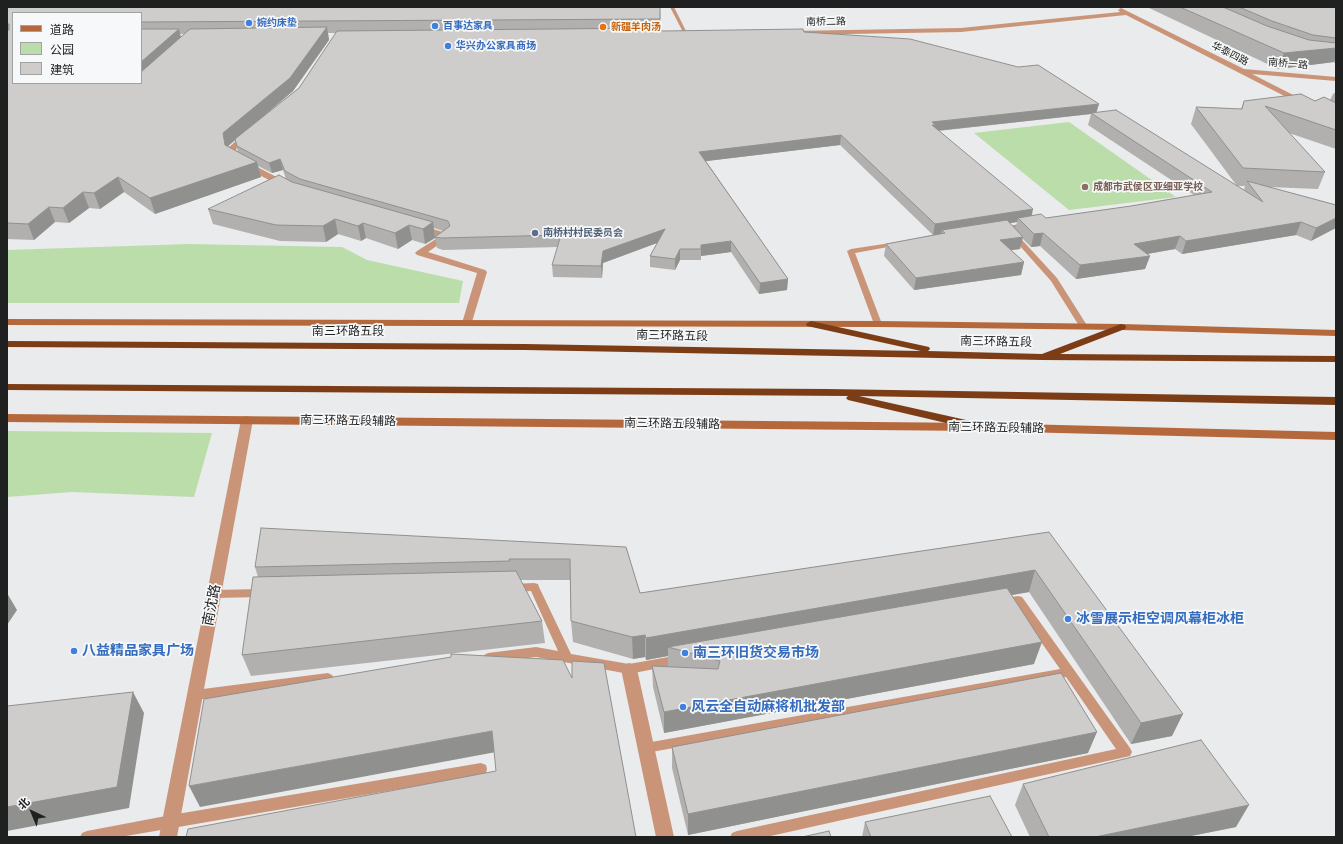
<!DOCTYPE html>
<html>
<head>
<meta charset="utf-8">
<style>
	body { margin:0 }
	#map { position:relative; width:1343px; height:844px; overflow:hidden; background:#e9ebec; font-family:"IBM Plex Sans","Noto Sans SC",sans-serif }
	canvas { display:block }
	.frame { position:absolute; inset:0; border:8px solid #1f2020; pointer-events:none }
	.legend { position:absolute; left:12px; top:12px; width:130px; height:72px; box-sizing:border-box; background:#f7f8f9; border:1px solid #a1a2a2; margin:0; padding:5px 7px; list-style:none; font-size:12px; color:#1f2020 }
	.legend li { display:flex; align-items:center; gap:8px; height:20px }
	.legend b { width:20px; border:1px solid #a1a2a2 }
	.north { position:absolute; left:12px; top:792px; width:40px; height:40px; -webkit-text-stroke:3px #f7f8f9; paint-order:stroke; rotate:316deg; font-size:11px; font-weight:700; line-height:16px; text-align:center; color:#1f2020 }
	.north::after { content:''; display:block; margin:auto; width:14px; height:18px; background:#1f2020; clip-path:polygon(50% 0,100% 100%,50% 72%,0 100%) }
</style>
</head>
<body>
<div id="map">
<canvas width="1343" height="844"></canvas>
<div class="frame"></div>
<ul class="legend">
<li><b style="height:5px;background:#b5683c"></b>道路</li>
<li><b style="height:11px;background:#baddaa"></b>公园</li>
<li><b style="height:11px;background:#cecdcb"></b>建筑</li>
</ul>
<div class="north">北</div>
</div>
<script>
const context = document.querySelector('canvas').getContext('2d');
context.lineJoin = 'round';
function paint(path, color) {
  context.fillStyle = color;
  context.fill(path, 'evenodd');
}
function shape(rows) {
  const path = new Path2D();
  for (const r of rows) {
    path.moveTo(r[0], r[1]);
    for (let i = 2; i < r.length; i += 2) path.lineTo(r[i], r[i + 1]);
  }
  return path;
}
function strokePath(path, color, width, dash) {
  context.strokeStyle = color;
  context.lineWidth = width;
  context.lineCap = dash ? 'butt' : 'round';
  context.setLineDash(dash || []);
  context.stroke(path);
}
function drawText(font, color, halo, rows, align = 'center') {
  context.font = font + ' "IBM Plex Sans","Noto Sans SC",sans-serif';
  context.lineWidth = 3.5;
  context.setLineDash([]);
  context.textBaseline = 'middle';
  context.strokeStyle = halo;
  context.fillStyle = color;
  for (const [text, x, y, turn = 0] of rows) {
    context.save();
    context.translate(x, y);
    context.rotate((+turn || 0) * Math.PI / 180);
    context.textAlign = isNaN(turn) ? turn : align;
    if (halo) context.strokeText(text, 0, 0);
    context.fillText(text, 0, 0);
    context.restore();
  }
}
paint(shape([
	[1069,122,1176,197,1069,210,974,133],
	[189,244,342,247,367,260,463,281,459,303,7,303,7,250],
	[7,431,212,433,194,497,72,492,7,497]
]), '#baddaa');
paint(shape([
	[670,7,674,7,688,35,684,34,670,7],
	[1028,223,1030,224,1030,226,1012,229,1057,278,1088,327,1087,329,1081,329,1051,281,1004,228,1007,226,1028,223],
	[897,242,899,243,899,245,855,253,882,324,878,326,874,324,847,251,851,249,897,242],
	[534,583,538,584,539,587,571,654,629,664,680,655,684,657,686,660,684,663,629,674,536,657,488,663,484,661,482,658,484,655,488,653,536,647,558,651,531,591,513,592,509,591,508,588,509,585,513,584,534,583],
	[262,589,266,590,267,593,266,596,262,597,214,598,210,597,209,594,210,591,214,590,262,589],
	[1018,596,1022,597,1130,748,1132,752,1130,756,766,837,730,837,732,833,737,831,1116,749,1066,677,646,753,642,752,640,748,642,744,646,743,1060,669,1015,605,1004,606,1000,605,999,602,1000,599,1018,596],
	[328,673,332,675,334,678,332,681,328,683,195,700,191,698,189,695,191,692,195,690,328,673],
	[481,763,486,765,487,769,486,773,481,775,120,837,80,837,82,833,87,831,171,815,481,763]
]), '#ca9478');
paint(shape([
	[1121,8,1244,69,1336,77,1336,81,1252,74,1309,103,1308,105,1302,105,1126,15,961,32,791,35,788,33,791,31,961,28,1120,12,1118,10,1121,8],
	[246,132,252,132,253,134,236,149,238,157,290,184,291,186,290,188,284,188,231,160,228,148,246,132],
	[420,225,449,234,451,236,428,252,485,270,487,272,471,325,467,326,462,323,477,273,417,255,415,253,417,251,439,237,417,230,415,228,420,225],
	[247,416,251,417,253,420,177,837,159,837,241,420,243,417,247,416],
	[629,663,635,665,637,669,674,837,656,837,621,669,623,665,629,663]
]), '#ca9478');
paint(shape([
	[7,319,878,321,1121,324,1336,330,1336,336,1121,330,878,327,7,325,7,319],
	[7,414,980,423,1336,432,1336,440,980,431,7,422,7,414]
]), '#b5683c');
paint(shape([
	[811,321,929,347,930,349,928,351,1042,354,1121,324,1125,325,1126,327,1125,329,1060,354,1336,356,1336,362,1042,360,525,350,7,347,7,341,525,344,921,351,807,326,806,324,811,321],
	[7,384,827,389,1336,397,1336,405,859,396,984,424,986,427,984,430,980,431,848,400,846,398,848,396,7,390,7,384]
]), '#7c3c16');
paint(shape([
	[7,7,660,7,661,30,663,31,804,32,1097,113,1237,186,1191,124,1196,107,1241,109,1244,101,1330,100,1333,94,1336,92,1336,149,1289,133,1325,172,1318,189,1269,187,1336,205,1311,241,1296,235,1182,254,1175,249,1147,254,1150,256,1145,269,1076,279,1040,246,1031,247,1022,238,1020,249,1011,250,1024,262,1021,275,914,290,884,256,886,244,933,235,840,145,706,161,788,279,787,290,759,294,731,252,701,256,701,260,680,260,675,270,650,267,650,256,657,243,603,263,602,278,553,277,552,265,558,247,443,250,437,248,435,238,425,244,412,240,398,249,366,238,361,241,338,234,326,242,280,241,213,224,208,209,286,179,283,170,272,173,258,166,261,177,155,214,124,192,100,209,89,208,69,223,55,222,34,240,7,239],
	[141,13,141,83,13,83],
	[328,33,336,33,299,88,255,123,293,91,329,40],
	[180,34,185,34,181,37],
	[1091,114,1088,125,1194,195,1131,206,1046,218,1032,215,938,131],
	[235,140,238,152,228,146],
	[1237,186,1245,186,1244,190],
	[1017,222,1015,229,1010,223],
	[434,228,443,231,435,236],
	[1147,7,1336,7,1336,65,1334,62,1278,69],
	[1049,532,1172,736,1131,744,1029,592,1012,595,1034,664,664,733,653,687,652,666,668,666,668,656,646,660,645,657,633,659,573,642,571,621,570,580,520,580,542,621,545,643,251,676,242,655,258,577,255,567,626,547,640,593],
	[672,747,1088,753,688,835,672,768],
	[1023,784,1236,827,1186,837,1030,837,1015,805],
	[865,822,871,837,862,837]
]), '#b1b0af');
paint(shape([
	[327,27,329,40,293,91,227,147,225,145,223,133],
	[179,29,182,42,141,79,141,62],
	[1336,48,1336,58,1334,62,1278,69,1284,53],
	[1099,104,1096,114,1091,113,1091,114,935,131,934,135,932,122],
	[841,135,840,145,699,162,699,152],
	[280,159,283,170,272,173,269,163],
	[257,162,261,177,155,214,150,198],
	[118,177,124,192,100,209,94,193],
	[83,192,89,208,69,223,63,208],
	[49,207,55,222,34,240,28,224],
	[1033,209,1031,220,1018,218,1017,222,945,233,942,230,941,234,933,235,935,224],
	[1336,218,1336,228,1311,241,1316,228],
	[335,219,338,234,326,242,323,226],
	[433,222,435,238,425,244,423,229],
	[1301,222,1296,235,1182,254,1186,241],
	[363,223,366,238,361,241,358,226],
	[409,225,412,240,398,249,395,233],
	[665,229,665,240,603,263,602,278,601,266,603,251],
	[1043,233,1040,246,1031,247,1034,234],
	[1180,236,1175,249,1130,257,1134,244],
	[1023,237,1020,249,997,252,1000,240],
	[731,241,731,252,701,256,701,245],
	[680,249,680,260,675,270,675,259],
	[1150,256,1145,269,1076,279,1080,265],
	[1024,262,1021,275,914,290,916,278],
	[788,279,787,290,759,294,760,283],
	[1035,570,1029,592,687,652,668,647,668,656,646,660,646,638],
	[7,593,17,610,7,625],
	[645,635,645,657,633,659,632,637],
	[1042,642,1034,664,664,733,664,712],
	[133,692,144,713,129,808,7,831,7,807],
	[1183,714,1172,736,1131,744,1141,723],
	[492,731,496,752,200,807,189,786],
	[1097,732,1088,753,688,835,688,814],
	[1249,805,1236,827,1186,837,1095,837]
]), '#90908e');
const building = shape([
	[7,7,660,7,660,19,141,22,141,13,13,13,13,83,141,83,141,72,190,29,327,27,290,78,223,133,225,145,257,162,150,198,118,177,94,193,83,192,63,208,49,207,28,224,7,223,7,30,9,30,9,24,7,24,7,7],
	[1180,7,1223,7,1267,26,1309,40,1336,43,1336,48,1284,53,1180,7],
	[1239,7,1336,7,1336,38,1313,35,1272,21,1239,7],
	[661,28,661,30,663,31,803,29,804,32,910,39,1018,67,1038,65,1099,104,932,122,936,125,932,125,1033,209,935,224,841,135,699,152,788,279,760,283,731,241,701,245,701,249,680,249,675,259,650,256,665,229,603,251,601,266,552,265,561,235,441,238,435,237,450,226,448,221,300,179,285,171,280,159,269,163,237,146,235,139,299,88,337,31,661,28],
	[141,29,179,29,141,62,141,29],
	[1301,94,1315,101,1324,97,1336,103,1336,130,1265,106,1325,172,1243,168,1196,107,1242,109,1244,101,1301,94],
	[1116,110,1263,202,1247,181,1336,205,1336,218,1316,228,1301,222,1186,241,1180,236,1134,244,1150,256,1080,265,1043,233,1034,234,1018,218,1041,214,1046,218,1131,206,1212,192,1091,113,1116,110],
	[279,175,292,182,433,222,423,229,409,225,395,233,363,223,358,226,335,219,323,226,276,225,208,209,279,175],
	[1007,220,1023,237,1000,240,1024,262,916,278,886,244,945,233,942,230,1007,220],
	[261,528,626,547,640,593,1049,532,1183,714,1141,723,1035,570,646,638,645,635,632,637,571,621,570,559,509,559,510,561,255,567,261,528],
	[516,571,542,621,242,655,253,577,516,571],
	[1007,588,1042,642,664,712,652,666,718,669,720,661,668,647,1007,588],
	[451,654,563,660,572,678,572,661,604,663,636,837,186,837,188,829,496,771,492,731,189,786,204,699,451,657,451,654],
	[1061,673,1097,732,688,814,672,747,1061,673],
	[133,692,117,787,7,807,7,706,133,692],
	[1201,740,1249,805,1095,837,1049,837,1023,784,1201,740],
	[990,796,1012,837,871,837,865,822,990,796],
	[829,831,831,837,802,837,829,831]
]);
paint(building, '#cecdcb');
strokePath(building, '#90908e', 1);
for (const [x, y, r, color] of [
	[249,23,4,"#3f7fe0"],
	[435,26,4,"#3f7fe0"],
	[603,27,4,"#e8710a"],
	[448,46,4,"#3f7fe0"],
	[1085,187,4,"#8d6e63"],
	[535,233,4,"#5c6f8a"],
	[1068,619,4,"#3f7fe0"],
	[74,651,4,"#3f7fe0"],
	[685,653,4,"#3f7fe0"],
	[683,707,4,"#3f7fe0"]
]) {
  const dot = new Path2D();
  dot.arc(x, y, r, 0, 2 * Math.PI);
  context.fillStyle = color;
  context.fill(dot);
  strokePath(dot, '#f7f8f9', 1.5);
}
drawText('10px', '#1f2020', '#f7f8f9', [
	["南桥二路",826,22,-1],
	["华泰四路",1230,54,27],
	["南桥一路",1288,64,5]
]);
drawText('bold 10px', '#366cbe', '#f7f8f9', [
	["婉约床垫",257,23],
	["百事达家具",443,26],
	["华兴办公家具商场",456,46]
], 'left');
drawText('bold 10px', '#c56008', '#f7f8f9', [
	["新疆羊肉汤",611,27]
], 'left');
drawText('bold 10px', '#785e54', '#f7f8f9', [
	["成都市武侯区亚细亚学校",1093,187]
], 'left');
drawText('bold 10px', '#4e5e75', '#f7f8f9', [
	["南桥村村民委员会",543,233]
], 'left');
drawText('12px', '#1f2020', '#f7f8f9', [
	["南三环路五段",348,332],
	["南三环路五段",672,336,1],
	["南三环路五段",996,342,1],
	["南三环路五段辅路",348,421,1],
	["南三环路五段辅路",672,424,1],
	["南三环路五段辅路",996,428,1]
]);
drawText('14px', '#1f2020', '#f7f8f9', [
	["南沈路",212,605,-79]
]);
drawText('bold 14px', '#366cbe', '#f7f8f9', [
	["冰雪展示柜空调风幕柜冰柜",1076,619],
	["八益精品家具广场",82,651],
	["南三环旧货交易市场",693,653],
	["风云全自动麻将机批发部",691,707]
], 'left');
</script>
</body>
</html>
